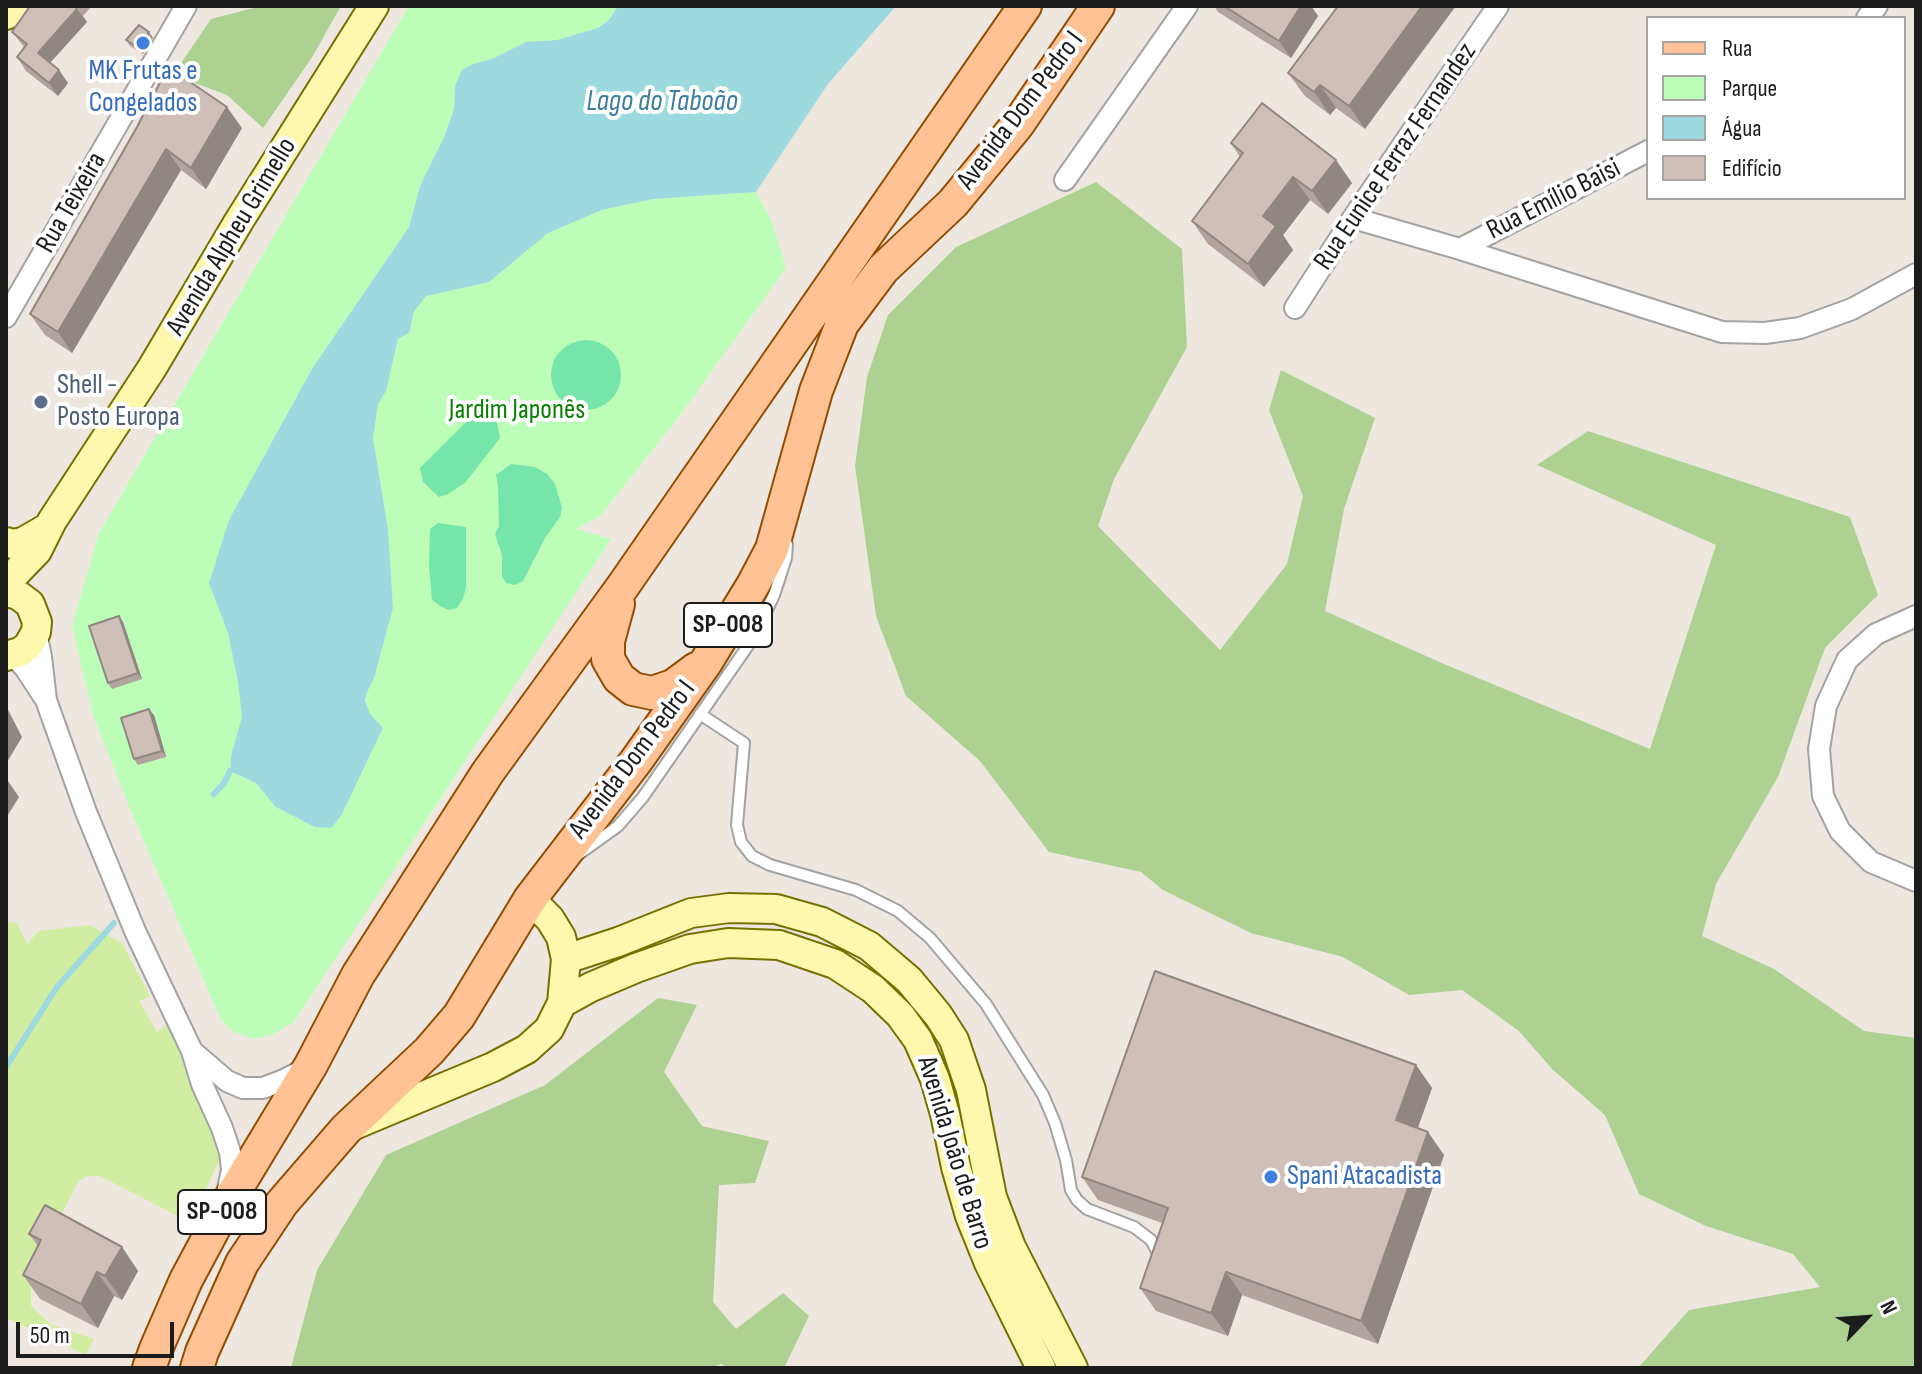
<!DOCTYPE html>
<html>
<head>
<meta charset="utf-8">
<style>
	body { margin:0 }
	#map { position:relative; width:1922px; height:1374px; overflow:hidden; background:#eee7e0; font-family:"Sofia Sans Condensed",sans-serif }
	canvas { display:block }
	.frame { position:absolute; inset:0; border:8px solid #1c1c1c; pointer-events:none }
	.legend { position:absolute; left:1646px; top:16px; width:260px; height:184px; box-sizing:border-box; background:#fff; border:2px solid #a4a4a4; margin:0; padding:10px 14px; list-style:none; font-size:24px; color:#1c1c1c }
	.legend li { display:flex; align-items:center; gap:16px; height:40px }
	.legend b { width:40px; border:2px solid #a4a4a4 }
	.north { position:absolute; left:1826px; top:1278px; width:80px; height:80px; -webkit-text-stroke:6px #fff; paint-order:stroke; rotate:65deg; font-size:22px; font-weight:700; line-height:32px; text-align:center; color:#1c1c1c }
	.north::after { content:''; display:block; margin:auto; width:28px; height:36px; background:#1c1c1c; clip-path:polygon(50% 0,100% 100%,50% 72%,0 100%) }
	.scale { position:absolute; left:16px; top:1322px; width:158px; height:36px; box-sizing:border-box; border:4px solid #1c1c1c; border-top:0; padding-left:10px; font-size:24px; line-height:28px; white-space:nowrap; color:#1c1c1c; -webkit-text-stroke:6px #fff; paint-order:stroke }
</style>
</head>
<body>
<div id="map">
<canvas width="1922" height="1374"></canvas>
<div class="frame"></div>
<ul class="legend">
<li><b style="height:10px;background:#ffc294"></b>Rua</li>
<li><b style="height:22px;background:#bcfeb8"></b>Parque</li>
<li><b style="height:22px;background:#9cdae0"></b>Água</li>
<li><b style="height:22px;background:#cebfb9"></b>Edifício</li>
</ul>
<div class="north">N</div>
<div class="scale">50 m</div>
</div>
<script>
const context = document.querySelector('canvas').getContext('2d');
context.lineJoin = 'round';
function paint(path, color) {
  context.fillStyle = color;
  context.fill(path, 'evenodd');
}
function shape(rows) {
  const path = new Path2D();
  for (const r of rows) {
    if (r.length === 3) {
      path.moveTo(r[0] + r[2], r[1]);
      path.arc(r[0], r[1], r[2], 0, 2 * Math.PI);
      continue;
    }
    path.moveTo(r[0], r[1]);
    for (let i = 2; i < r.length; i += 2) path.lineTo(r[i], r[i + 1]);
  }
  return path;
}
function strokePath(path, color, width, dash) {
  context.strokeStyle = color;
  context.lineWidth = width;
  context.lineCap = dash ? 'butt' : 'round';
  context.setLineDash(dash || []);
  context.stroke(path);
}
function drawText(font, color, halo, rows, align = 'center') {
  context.font = font + ' "Sofia Sans Condensed",sans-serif';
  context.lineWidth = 8;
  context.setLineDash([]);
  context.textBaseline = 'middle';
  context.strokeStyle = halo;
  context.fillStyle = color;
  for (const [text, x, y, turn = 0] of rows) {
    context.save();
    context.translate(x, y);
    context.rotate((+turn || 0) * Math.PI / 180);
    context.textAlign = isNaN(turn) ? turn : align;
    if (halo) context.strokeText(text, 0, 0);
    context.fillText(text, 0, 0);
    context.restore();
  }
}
paint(shape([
	[6,922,17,923,27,944,39,931,89,925,122,943,150,996,139,1001,157,1032,167,1025,212,1112,225,1149,193,1215,180,1217,100,1176,88,1176,79,1181,47,1241,31,1282,31,1306,50,1324,94,1339,86,1355,6,1318]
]), '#d1eda1');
paint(shape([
	[261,6,341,6,311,59,263,128,227,95,173,75,211,19],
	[1096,182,1182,249,1187,347,1114,479,1098,526,1220,650,1287,564,1303,496,1269,410,1281,370,1375,418,1344,509,1325,611,1444,664,1650,749,1716,545,1537,465,1588,431,1850,517,1878,595,1825,648,1778,777,1716,884,1702,936,1774,969,1864,1031,1916,1038,1916,1368,1638,1368,1689,1310,1820,1287,1793,1254,1706,1226,1639,1194,1605,1115,1552,1069,1519,1031,1462,990,1409,995,1343,957,1251,933,1163,890,1141,872,1049,852,980,761,906,696,876,616,855,466,867,377,888,315,956,247],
	[658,998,697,1005,664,1072,702,1126,769,1141,755,1183,719,1185,713,1302,736,1329,783,1293,809,1316,785,1366,782,1368,730,1368,721,1364,710,1368,291,1368,317,1270,386,1155,545,1085]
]), '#add191');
paint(shape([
	[409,6,618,6,610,19,598,28,557,40,526,42,492,59,473,64,455,86,454,109,444,137,420,186,409,227,312,369,229,520,228,633,238,682,242,717,231,756,230,771,256,783,276,807,291,815,331,828,341,816,383,728,370,715,365,700,367,692,374,678,393,608,388,530,373,438,378,404,386,391,398,339,410,332,413,313,426,296,489,282,548,233,602,210,653,199,756,192,772,222,786,268,678,418,600,516,576,529,611,539,293,1023,271,1035,253,1039,234,1032,221,1020,131,811,93,715,72,626,99,533]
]), '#bcfeb8');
paint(shape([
	[586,375,35],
	[477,411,487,411,497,423,500,438,465,483,448,494,439,497,423,482,420,468],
	[511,464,535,467,547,474,555,484,562,508,560,517,545,538,523,581,515,585,506,583,502,576,502,555,495,534,499,526,498,486,496,475],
	[438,523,466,527,466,587,463,599,457,608,449,610,440,606,432,600,429,564,430,529]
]), '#76e5aa');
paint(shape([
	[618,6,896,6,828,84,756,192,653,199,602,210,548,233,489,282,426,296,413,313,410,332,398,339,386,391,378,404,373,438,388,530,393,608,374,678,367,692,365,700,370,714,383,728,341,816,331,828,315,827,276,807,256,783,230,771,231,756,242,717,238,682,228,633,209,583,229,520,312,369,409,227,420,186,444,137,454,109,455,86,462,70,473,64,492,59,526,42,557,40,598,28,610,19]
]), '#9cdae0');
strokePath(shape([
	[214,794,224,783,230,771],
	[6,1067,57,987,114,923]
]), '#9cdae0', 6);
const lane = shape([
	[700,714,744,743,737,825,741,842,752,856,770,865,856,890,898,911,930,938,986,1004,1043,1095,1055,1123,1066,1160,1071,1190,1077,1200,1087,1209,1134,1227,1151,1240,1159,1255],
	[579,854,618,826,643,797,754,637,774,595,786,558,787,544]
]);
const street = shape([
	[1867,18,1877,6],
	[1065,180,1187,6],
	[1353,218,1460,249,1722,332,1765,333,1800,328,1852,309,1916,274],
	[1460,249,1648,151],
	[1295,308,1353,218,1498,6],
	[6,317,186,6],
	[1916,616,1876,634,1847,660,1826,706,1819,749,1823,796,1840,831,1871,862,1916,881],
	[36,632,41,657,46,700,86,812,135,931,192,1051,202,1084,222,1128,230,1152,232,1170,228,1189],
	[13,655,25,668,44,697],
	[192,1051,227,1081,243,1088,263,1088,284,1080,307,1068]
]);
const secondary = shape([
	[6,15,14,6],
	[6,542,13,544,23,542,49,527],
	[6,583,37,551,52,521,152,368,239,221,374,6],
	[6,592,18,595,30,604,37,622,36,632,28,646,20,652,6,656],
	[566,959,618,942,691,913,729,908,776,909,822,922,869,946,909,980,938,1015,954,1040,971,1090,992,1197,1011,1247,1073,1368],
	[562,1003,591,987,636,968,690,949,728,943,779,945,835,964,873,989,900,1015,918,1040,935,1079,945,1114,956,1167,970,1216,989,1263,1041,1368],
	[354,1125,493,1067,527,1049,549,1029,562,1003,566,959,561,937,550,919,530,899]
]);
const primary = shape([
	[618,604,608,641,608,659,619,678,633,689,652,693,673,686,696,669],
	[149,1368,156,1349,186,1280,224,1209,311,1065,358,975,488,772,623,586,1025,6],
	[197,1368,202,1352,242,1263,282,1203,346,1129,429,1051,459,1016,530,899,636,761,706,662,753,585,772,549,816,391,842,324,883,269,953,203,1018,124,1098,6]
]);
strokePath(lane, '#a3a3a3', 14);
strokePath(street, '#a3a3a3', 24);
strokePath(secondary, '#757100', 32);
strokePath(primary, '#934d00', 36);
strokePath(lane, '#fff', 10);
strokePath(street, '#fff', 20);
strokePath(secondary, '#fef7ae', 28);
strokePath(primary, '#ffc294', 32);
paint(shape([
	[30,6,92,6,83,16,87,22,50,63,59,70,68,83,58,96,26,71,17,57,24,47,12,32],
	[1214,6,1311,6,1318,16,1291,58,1218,12],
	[1338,6,1365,129,1336,108,1330,115,1305,96,1288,73],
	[153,38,143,54,130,46,126,40],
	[137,127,242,128,206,189,181,170,72,353,45,335,30,314],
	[1231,143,1352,183,1328,214,1310,200,1283,235,1293,250,1264,287,1208,244,1192,221,1240,157],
	[119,616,123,622,142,679,112,689,108,683],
	[154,715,166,757,138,765,134,759],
	[1416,1065,1432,1088,1418,1128,1444,1155,1378,1344,1242,1295,1228,1336,1156,1311,1140,1288,1162,1223,1098,1200,1082,1177],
	[29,1234,122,1247,138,1271,122,1300,114,1296,98,1328,40,1299,23,1275,38,1246]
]), '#b1a49f');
paint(shape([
	[1301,6,1311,6,1318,16,1291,58,1279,41],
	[1422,6,1456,6,1365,129,1349,106],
	[77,9,87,22,47,66,38,53],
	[149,32,153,38,143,54,139,48],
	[59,70,68,83,58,96,49,83],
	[1320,85,1336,108,1330,115,1314,92],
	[227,107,242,128,206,189,191,168],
	[166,149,181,170,72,353,58,332],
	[1336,160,1352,183,1328,214,1312,191],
	[1293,177,1310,200,1283,235,1293,250,1264,287,1248,264,1263,216],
	[119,616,123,622,142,679,138,673],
	[6,706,22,737,6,764],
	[149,709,154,715,166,757,162,751],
	[6,778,19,797,6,818],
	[1416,1065,1432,1088,1412,1143,1396,1120],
	[1428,1132,1444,1155,1378,1344,1361,1321],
	[122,1247,138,1271,122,1300,105,1276],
	[97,1272,114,1296,98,1328,81,1304],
	[1226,1272,1242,1295,1228,1336,1211,1313]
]), '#908682');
const building = shape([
	[30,6,74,6,77,9,38,53,59,70,49,83,17,57,27,44,12,32,30,6],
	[1224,6,1301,6,1279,41,1224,6],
	[1338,6,1422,6,1349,106,1320,85,1314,92,1288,73,1338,6],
	[139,25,149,32,139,48,126,40,139,25],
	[168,67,227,107,191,168,166,149,58,332,30,314,137,127,168,67],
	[1262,103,1336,160,1312,191,1293,177,1263,216,1276,226,1248,264,1192,221,1243,153,1231,143,1262,103],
	[119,616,138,673,108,683,89,626,119,616],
	[149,709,162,751,134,759,121,718,149,709],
	[1155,971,1416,1065,1396,1120,1428,1132,1361,1321,1226,1272,1211,1313,1140,1288,1168,1208,1082,1177,1155,971],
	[45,1205,122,1247,105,1276,97,1272,81,1304,23,1275,41,1240,29,1234,45,1205]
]);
paint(building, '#cebfb9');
strokePath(building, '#908682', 2);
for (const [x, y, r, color] of [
	[143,43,8,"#3f7fe0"],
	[41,402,8,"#5c6f8a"],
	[1271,1177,8,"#3f7fe0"]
]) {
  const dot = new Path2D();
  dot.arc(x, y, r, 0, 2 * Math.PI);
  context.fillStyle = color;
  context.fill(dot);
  strokePath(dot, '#fff', 3);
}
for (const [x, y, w] of [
	[728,625,88],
	[222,1212,88]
]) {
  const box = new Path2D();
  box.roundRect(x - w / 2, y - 22, w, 44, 6);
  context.fillStyle = '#fff';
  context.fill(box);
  strokePath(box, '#1c1c1c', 2);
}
drawText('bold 26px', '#1c1c1c', null, [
	["SP-008",728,625],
	["SP-008",222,1212]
]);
drawText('28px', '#366cbe', '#fff', [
	["MK Frutas e",143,72],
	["Congelados",143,104],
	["Spani Atacadista",1287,1177,"left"]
]);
drawText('28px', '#1c1c1c', '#fff', [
	["Avenida Dom Pedro I",1021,111,-53],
	["Rua Eunice Ferraz Fernandez",1396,157,-56],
	["Rua Emílio Baisi",1554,200,-27],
	["Rua Teixeira",72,203,-60],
	["Avenida Alpheu Grimello",232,237,-59],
	["Avenida Dom Pedro I",633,760,-53],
	["Avenida João de Barro",954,1153,73]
]);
drawText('28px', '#4e5e75', '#fff', [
	["Shell -",57,386],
	["Posto Europa",57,418]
], 'left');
drawText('28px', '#0a8003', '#fff', [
	["Jardim Japonês",517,411]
]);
drawText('italic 30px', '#3c7da2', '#fff', [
	["Lago do Taboão",662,102]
]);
</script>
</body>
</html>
